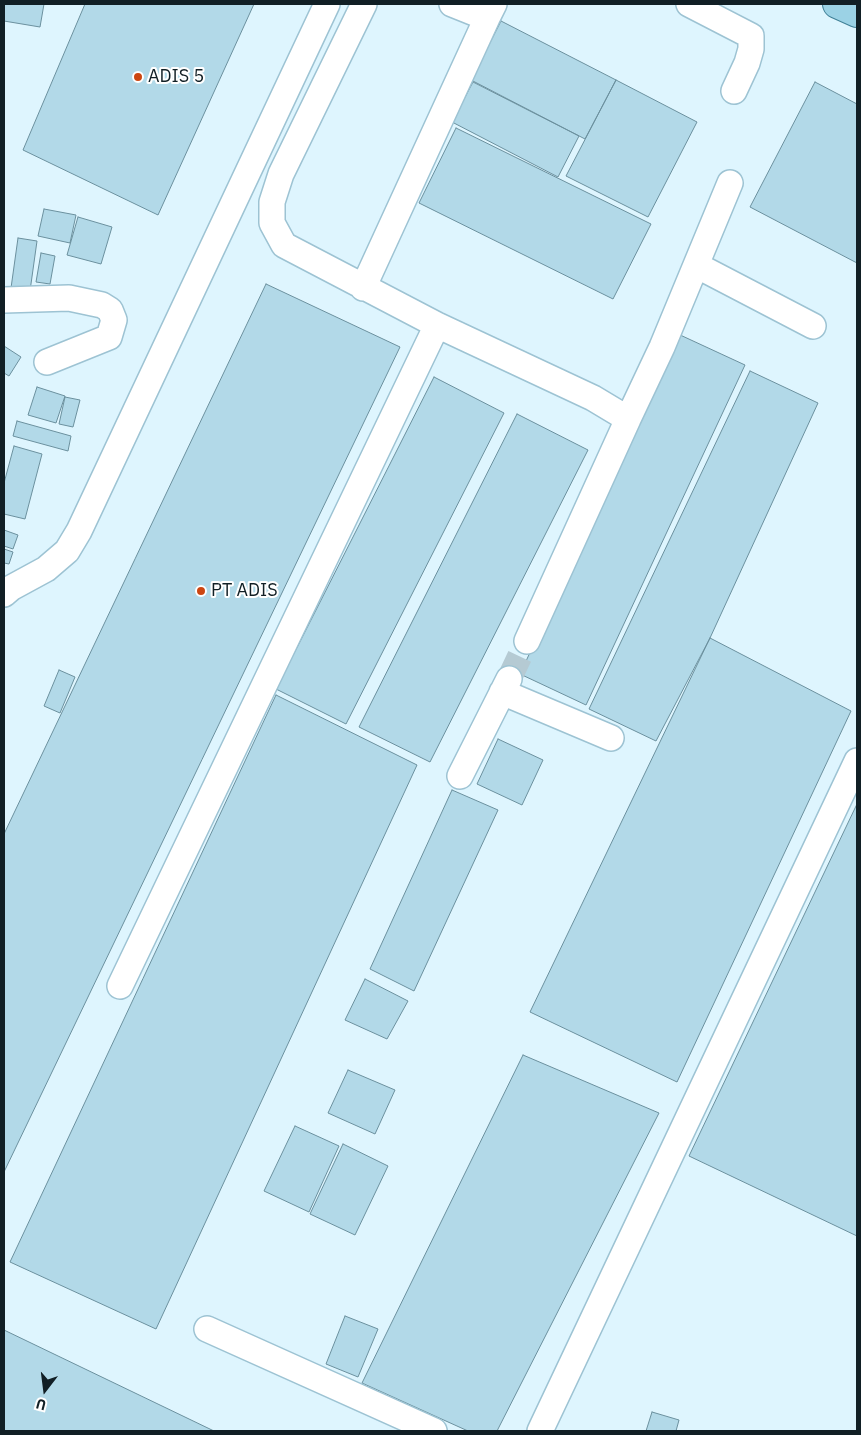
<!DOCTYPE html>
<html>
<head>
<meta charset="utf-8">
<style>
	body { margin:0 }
	#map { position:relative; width:861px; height:1435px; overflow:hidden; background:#def5fe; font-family:"IBM Plex Sans",sans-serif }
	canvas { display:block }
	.frame { position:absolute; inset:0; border:5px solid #111f25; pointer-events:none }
	.north { position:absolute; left:20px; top:1365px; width:50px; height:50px; -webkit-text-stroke:4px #fff; paint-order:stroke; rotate:195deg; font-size:14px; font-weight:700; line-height:20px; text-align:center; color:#111f25 }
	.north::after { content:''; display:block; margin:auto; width:18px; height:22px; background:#111f25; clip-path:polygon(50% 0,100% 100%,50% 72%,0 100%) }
</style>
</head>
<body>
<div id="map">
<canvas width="861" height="1435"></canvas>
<div class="frame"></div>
<div class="north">U</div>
</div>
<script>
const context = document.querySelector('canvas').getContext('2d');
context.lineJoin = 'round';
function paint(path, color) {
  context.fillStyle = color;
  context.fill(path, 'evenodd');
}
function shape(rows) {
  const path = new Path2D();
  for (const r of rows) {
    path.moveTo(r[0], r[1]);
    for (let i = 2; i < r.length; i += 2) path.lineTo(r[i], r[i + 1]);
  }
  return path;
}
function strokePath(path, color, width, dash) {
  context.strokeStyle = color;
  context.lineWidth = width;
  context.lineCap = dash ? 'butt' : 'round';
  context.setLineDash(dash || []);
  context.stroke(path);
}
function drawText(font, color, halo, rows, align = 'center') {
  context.font = font + ' "IBM Plex Sans",sans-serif';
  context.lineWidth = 4;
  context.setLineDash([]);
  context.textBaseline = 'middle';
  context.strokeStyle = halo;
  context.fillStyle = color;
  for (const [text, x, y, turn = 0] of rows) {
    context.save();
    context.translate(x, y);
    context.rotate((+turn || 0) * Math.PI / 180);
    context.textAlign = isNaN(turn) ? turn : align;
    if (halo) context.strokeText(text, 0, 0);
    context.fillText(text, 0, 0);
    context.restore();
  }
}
const building = shape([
	[4,4,44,4,40,27,4,21,4,4],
	[85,4,254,4,158,215,23,150,85,4],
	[501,21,616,80,585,139,471,80,501,21],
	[616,80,697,122,648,217,566,176,616,80],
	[473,82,579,136,558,177,452,122,473,82],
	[815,82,857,104,857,263,750,207,815,82],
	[456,128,651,224,613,299,419,203,456,128],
	[44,209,76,215,70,243,38,236,44,209],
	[78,217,112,227,101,264,67,255,78,217],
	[18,238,37,241,30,291,11,288,18,238],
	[41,253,55,256,50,284,36,282,41,253],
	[266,284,400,347,4,1172,4,834,266,284],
	[678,334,745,365,586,705,520,674,678,334],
	[4,346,21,357,9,376,4,373,4,346],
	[750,371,818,403,710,638,656,741,589,709,750,371],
	[434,377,504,413,346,724,276,689,434,377],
	[37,387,65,396,56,423,28,415,37,387],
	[65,397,80,400,73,427,59,424,65,397],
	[517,414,588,450,430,762,359,727,517,414],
	[17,421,71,436,68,451,13,436,17,421],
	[14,446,42,454,25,519,4,514,4,483,14,446],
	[4,530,18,535,13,549,4,546,4,530],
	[4,549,13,552,9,564,4,563,4,549],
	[710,638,851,711,677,1082,530,1012,710,638],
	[59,670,75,677,60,713,44,706,59,670],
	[276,695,417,765,156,1329,10,1262,276,695],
	[498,739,543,760,522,805,477,784,498,739],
	[452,790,498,810,414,991,370,969,452,790],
	[857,804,857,1236,689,1156,857,804],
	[365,979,408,1001,387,1039,345,1020,365,979],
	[523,1055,659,1113,497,1431,468,1431,362,1383,523,1055],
	[348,1070,395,1090,375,1134,328,1113,348,1070],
	[295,1126,339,1146,309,1212,264,1191,295,1126],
	[343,1144,388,1166,355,1235,310,1214,343,1144],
	[345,1316,378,1329,358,1377,326,1364,345,1316],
	[4,1330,214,1431,4,1431,4,1330],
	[652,1412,679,1420,676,1431,646,1431,652,1412]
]);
paint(building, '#b2d9e8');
strokePath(building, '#6b909e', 1);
strokePath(shape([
	[509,679,527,641]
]), '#b5cad3', 25, [25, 12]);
const minor = shape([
	[364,4,281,174,272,202,272,223,284,245,437,325,593,398,628,419,662,347,696,265,813,326],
	[452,4,487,18,494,4],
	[689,4,751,36,751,49,747,63,734,91],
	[696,265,730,183],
	[363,288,487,18],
	[4,300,69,298,102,305,110,310,114,320,109,337,47,362],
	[4,594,11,588,46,569,67,551,79,531,327,4],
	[527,641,628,419],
	[502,692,611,738],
	[460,776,509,679],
	[120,986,437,325],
	[207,1329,434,1431],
	[540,1431,857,761]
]);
const major = shape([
	[837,4,857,13]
]);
strokePath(minor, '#9dc3d3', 28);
strokePath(major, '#408097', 30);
strokePath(minor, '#fff', 25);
strokePath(major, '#9bd2e5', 28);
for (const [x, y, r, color] of [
	[138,77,5,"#cc4611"],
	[201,591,5,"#cc4611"]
]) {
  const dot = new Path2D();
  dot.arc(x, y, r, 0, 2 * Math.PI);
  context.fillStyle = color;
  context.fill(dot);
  strokePath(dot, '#fff', 2);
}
drawText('18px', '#111f25', '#fff', [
	["ADIS 5",148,77],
	["PT ADIS",211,591]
], 'left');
</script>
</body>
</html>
